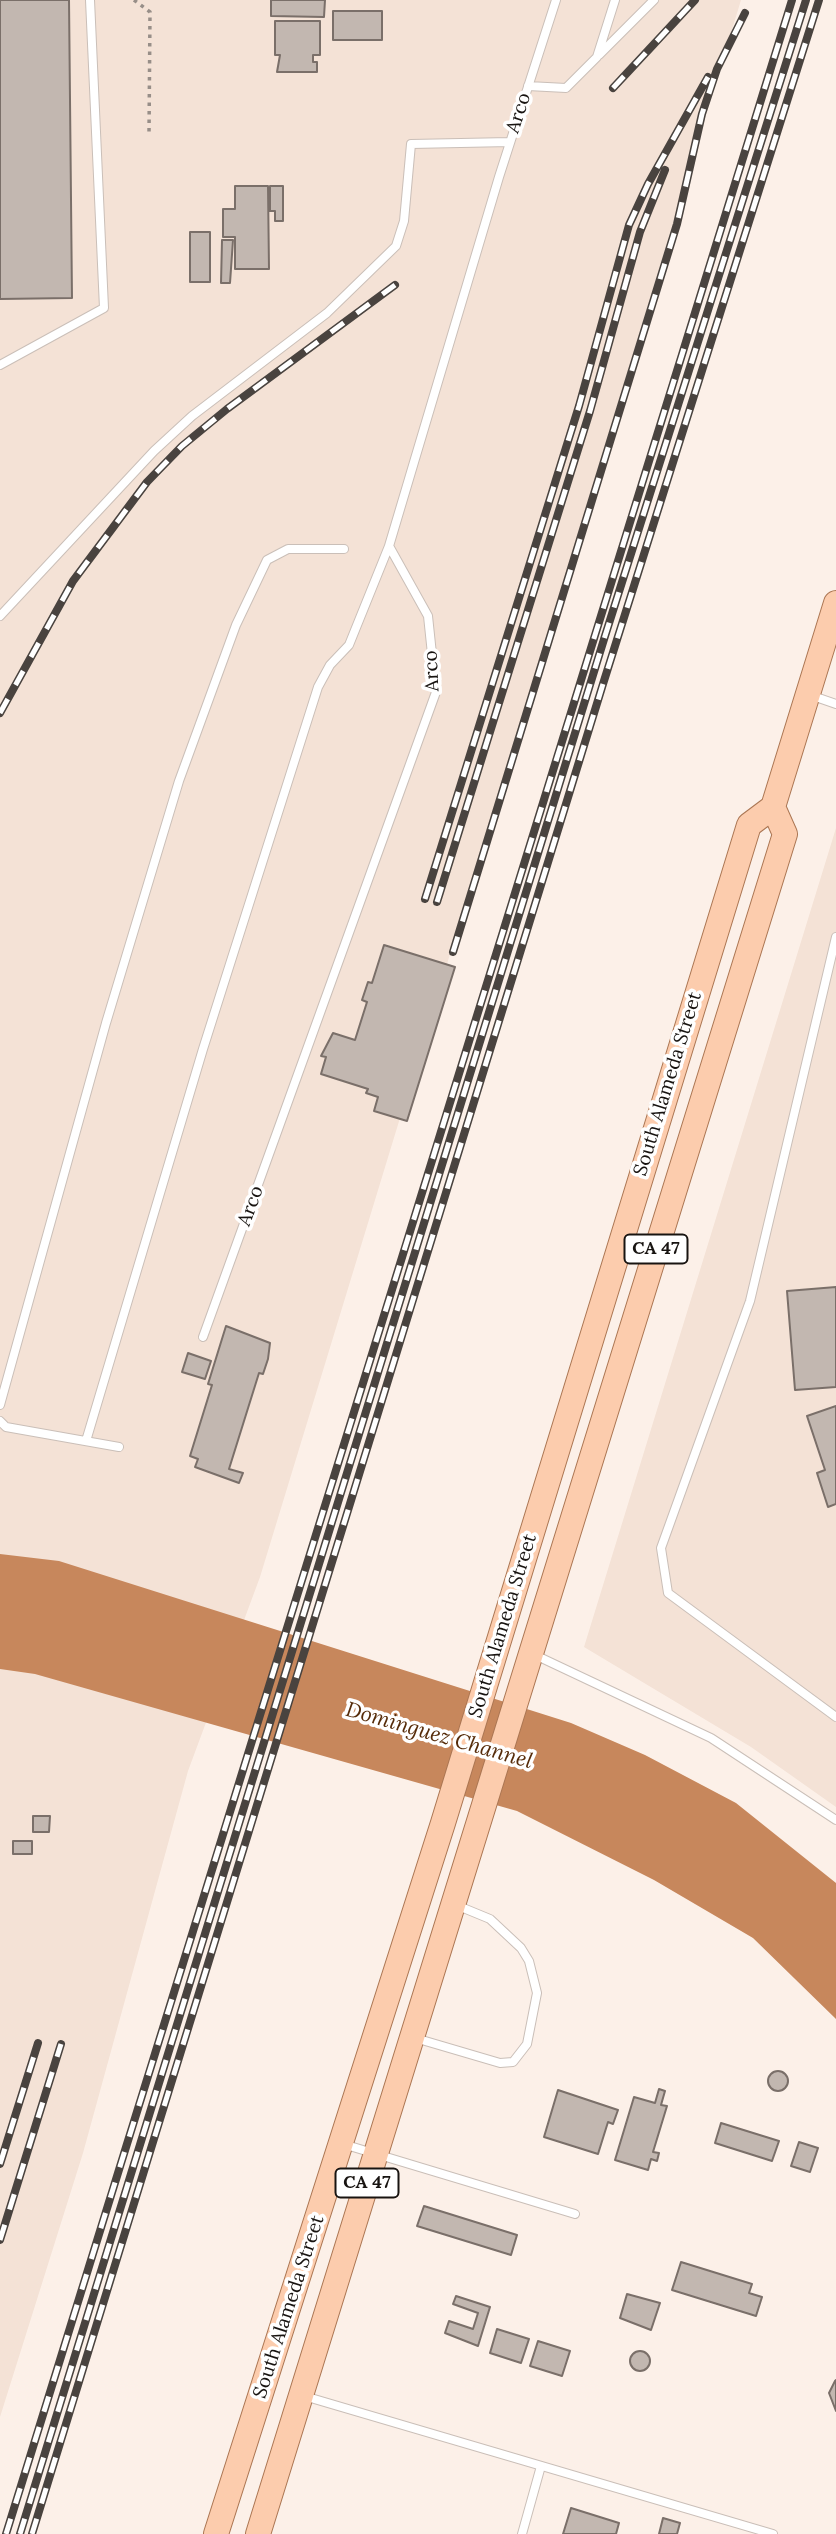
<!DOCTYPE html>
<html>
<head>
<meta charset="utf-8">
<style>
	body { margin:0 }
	canvas { display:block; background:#fcf0e8 }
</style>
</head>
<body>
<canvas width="836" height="2534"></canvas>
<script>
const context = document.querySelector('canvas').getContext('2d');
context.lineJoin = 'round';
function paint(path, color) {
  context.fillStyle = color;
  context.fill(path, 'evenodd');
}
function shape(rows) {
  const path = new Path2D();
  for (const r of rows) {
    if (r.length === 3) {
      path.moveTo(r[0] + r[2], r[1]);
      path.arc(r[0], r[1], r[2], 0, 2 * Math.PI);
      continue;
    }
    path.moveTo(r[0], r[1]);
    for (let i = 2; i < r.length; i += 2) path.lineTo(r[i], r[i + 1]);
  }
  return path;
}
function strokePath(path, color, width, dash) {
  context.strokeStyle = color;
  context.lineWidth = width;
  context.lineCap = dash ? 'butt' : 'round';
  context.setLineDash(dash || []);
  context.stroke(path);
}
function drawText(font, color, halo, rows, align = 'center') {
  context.font = font + ' Lora,serif';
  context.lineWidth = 7;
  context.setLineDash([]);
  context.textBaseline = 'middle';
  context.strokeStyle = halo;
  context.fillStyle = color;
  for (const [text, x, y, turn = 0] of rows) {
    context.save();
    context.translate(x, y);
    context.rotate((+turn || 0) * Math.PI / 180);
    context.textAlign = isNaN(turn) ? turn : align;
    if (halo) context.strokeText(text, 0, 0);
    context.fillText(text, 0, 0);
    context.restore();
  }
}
paint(shape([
	[0,0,741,0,260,1577,188,1771,83,2153,0,2417],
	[836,828,836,1807,751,1747,584,1647]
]), '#f4e2d6');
paint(shape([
	[0,1554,59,1561,571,1723,645,1755,736,1803,836,1883,836,2019,753,1938,654,1880,517,1811,35,1674,0,1669]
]), '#c7875c');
const building = shape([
	[0,0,69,0,72,298,0,299,0,0],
	[271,0,325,0,324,17,271,16,271,0],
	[333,11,382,11,382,40,333,40,333,11],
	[275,21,320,21,320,55,313,55,313,62,317,62,317,72,277,72,280,55,275,55,275,21],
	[235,186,268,186,269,269,235,269,235,237,223,237,223,209,235,209,235,186],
	[270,186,283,186,283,221,275,221,275,211,270,211,270,186],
	[190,232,210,232,210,282,190,282,190,232],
	[222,240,233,240,230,283,221,283,222,240],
	[384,945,455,967,407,1121,374,1111,378,1097,366,1093,368,1089,321,1074,326,1057,321,1056,333,1033,355,1040,367,1002,362,1000,368,982,372,983,384,945],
	[836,1287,836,1387,795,1390,787,1291,836,1287],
	[226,1326,270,1343,268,1359,263,1374,259,1373,229,1469,243,1473,239,1483,195,1467,198,1459,190,1456,212,1385,208,1384,226,1326],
	[188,1353,211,1361,205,1379,182,1372,188,1353],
	[836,1406,836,1504,828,1507,817,1473,825,1470,807,1416,836,1406],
	[33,1816,50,1816,49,1832,33,1832,33,1816],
	[13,1841,32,1841,32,1854,13,1854,13,1841],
	[778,2081,10],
	[659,2089,665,2091,661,2105,667,2106,653,2152,659,2153,657,2161,651,2159,648,2170,615,2160,634,2097,655,2103,659,2089],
	[558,2090,618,2110,613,2124,608,2122,598,2154,544,2137,558,2090],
	[721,2123,779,2141,772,2161,715,2143,721,2123],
	[799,2142,818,2148,810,2172,791,2166,799,2142],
	[424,2206,517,2235,511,2255,417,2226,424,2206],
	[681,2262,752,2284,749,2293,762,2297,756,2316,672,2290,681,2262],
	[627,2294,660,2303,651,2330,620,2318,627,2294],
	[456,2296,490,2307,478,2346,445,2333,449,2321,473,2329,478,2313,453,2304,456,2296],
	[497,2329,529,2339,521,2363,490,2353,497,2329],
	[538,2341,570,2351,562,2376,530,2366,538,2341],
	[640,2361,10],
	[835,2381,836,2380,836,2411,829,2393,835,2381],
	[571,2508,619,2523,616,2534,563,2534,571,2508],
	[663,2518,680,2523,677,2534,659,2534,663,2518]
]);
paint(building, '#c2b7b0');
strokePath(building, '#7a6f69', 2);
const service = shape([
	[599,55,654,0],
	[528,86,566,88,597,57,615,0],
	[0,365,104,308,90,0],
	[0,616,154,451,192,416,327,313,396,246,404,221,411,144,510,142],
	[810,695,836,704],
	[836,937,750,1301,661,1548,668,1593,836,1717],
	[203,1337,436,692,428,616,389,546,499,177,556,0],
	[0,1405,106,1023,179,781,236,625,267,560,288,549,344,549],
	[0,1421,6,1427,119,1447],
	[86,1441,203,1049,318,687,330,665,349,645,389,546],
	[535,1655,711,1738,836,1820],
	[415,2038,500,2063,513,2062,527,2044,537,1993,529,1961,521,1948,490,1919,456,1905],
	[343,2144,575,2214],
	[304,2396,773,2534],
	[522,2534,541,2466]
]);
const primary = shape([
	[216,2534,443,1823,749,825,773,807,836,603],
	[258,2534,785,834,773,807]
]);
strokePath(service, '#cabfb8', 10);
strokePath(primary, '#ab7653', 26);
strokePath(shape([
	[134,0,150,12,149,134]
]), '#978e88', 3.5, [3.5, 5]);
strokePath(service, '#fff', 8);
strokePath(primary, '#fcccad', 24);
const rail = shape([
	[613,88,695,0],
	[0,713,73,581,147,482,182,446,227,409,395,285],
	[425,899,579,406,629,225,648,184,708,77],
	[437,902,590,411,640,232,665,170],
	[453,952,677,224,702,114,717,69,745,13],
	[0,2164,38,2043],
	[0,2240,61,2044],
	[6,2534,792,0],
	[20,2534,605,636,806,0],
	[32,2534,603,684,819,0]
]);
strokePath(rail, '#49433f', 8);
strokePath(rail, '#fff', 5, [16]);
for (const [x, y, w] of [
	[656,1249,63],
	[367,2183,63]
]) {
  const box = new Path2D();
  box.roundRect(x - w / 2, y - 14.5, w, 29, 5);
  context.fillStyle = '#fff';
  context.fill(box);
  strokePath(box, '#181411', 2);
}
drawText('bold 18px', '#181411', null, [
	["CA 47",656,1249],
	["CA 47",367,2183]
]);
drawText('19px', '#181411', '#fff', [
	["Arco",519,113,-72],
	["Arco",432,671,-93],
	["South Alameda Street",668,1084,-73],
	["Arco",251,1206,-70],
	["South Alameda Street",503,1626,-73],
	["South Alameda Street",289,2307,-72]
]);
drawText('italic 21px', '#562c0a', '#fff', [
	["Dominguez Channel",439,1736,16]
]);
</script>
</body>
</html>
